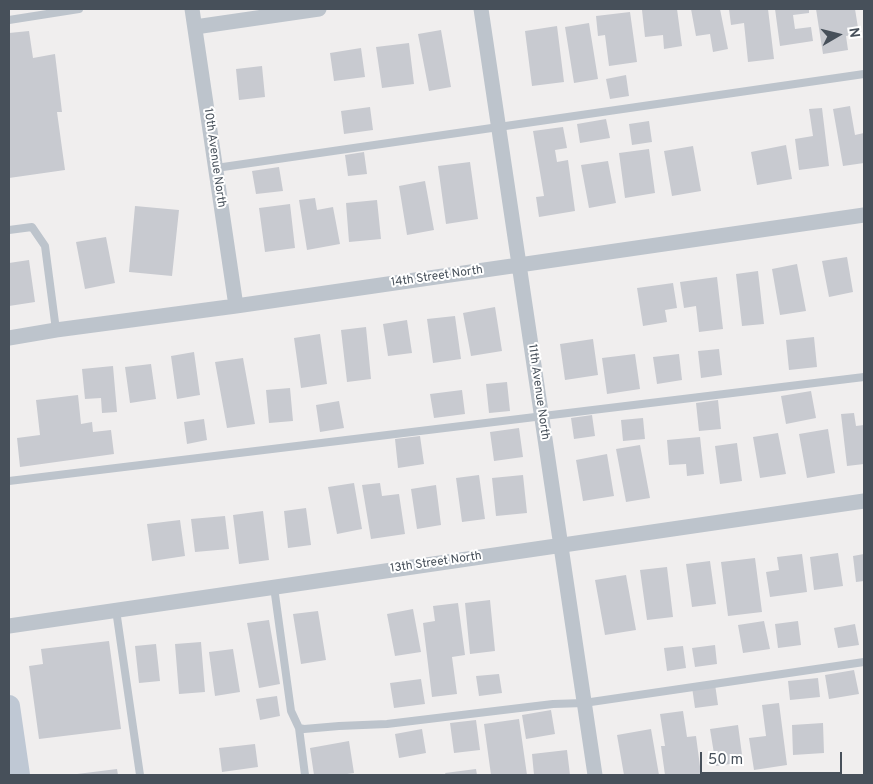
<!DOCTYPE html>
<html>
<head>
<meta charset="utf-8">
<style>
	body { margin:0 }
	#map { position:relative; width:873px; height:784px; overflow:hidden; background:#f0eeee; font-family:Overpass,sans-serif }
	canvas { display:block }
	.frame { position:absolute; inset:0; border:10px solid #47505a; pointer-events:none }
	.north { position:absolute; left:813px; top:10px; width:50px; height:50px; -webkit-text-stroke:4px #fff; paint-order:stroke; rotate:82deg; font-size:14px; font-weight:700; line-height:20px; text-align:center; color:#47505a }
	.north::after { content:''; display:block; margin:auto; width:18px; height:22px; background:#47505a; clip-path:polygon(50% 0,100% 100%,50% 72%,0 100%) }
	.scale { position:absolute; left:700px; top:752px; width:142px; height:22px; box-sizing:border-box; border:2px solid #47505a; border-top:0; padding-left:6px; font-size:15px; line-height:18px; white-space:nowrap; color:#47505a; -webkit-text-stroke:4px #fff; paint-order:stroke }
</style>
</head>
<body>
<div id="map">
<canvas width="873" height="784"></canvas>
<div class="frame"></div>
<div class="north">N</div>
<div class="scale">50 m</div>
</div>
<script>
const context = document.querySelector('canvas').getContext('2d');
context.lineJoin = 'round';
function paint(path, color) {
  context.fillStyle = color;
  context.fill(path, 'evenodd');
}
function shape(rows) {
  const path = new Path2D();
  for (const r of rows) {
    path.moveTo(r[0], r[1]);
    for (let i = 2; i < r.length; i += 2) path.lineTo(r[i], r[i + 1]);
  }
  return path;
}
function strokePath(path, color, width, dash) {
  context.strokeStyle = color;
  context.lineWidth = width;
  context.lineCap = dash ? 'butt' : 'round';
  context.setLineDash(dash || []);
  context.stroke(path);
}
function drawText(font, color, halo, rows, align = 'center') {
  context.font = font + ' Overpass,sans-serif';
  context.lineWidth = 4;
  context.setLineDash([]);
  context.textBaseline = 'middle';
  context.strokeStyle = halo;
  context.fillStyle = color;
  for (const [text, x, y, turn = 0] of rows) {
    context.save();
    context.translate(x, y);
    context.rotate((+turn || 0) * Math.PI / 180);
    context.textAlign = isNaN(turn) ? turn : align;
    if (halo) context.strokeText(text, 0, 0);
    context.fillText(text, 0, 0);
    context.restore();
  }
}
paint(shape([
	[655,9,677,9,682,46,664,49,663,35,645,37,642,10],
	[691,9,720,9,728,49,713,52,710,34,696,36],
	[729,9,768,9,774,59,748,62,744,23,731,25],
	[775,9,809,9,809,13,793,15,795,29,811,27,813,41,780,46],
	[816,9,855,9,859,34,846,36,848,50,823,54],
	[630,12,637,62,609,66,605,35,598,36,596,16],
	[589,23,598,79,574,83,565,27],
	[557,26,564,82,532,86,525,31],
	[441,30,451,87,429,91,418,34],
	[29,31,33,58,55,54,62,112,57,112,65,170,9,178,9,33],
	[409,43,414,84,382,88,376,47],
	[361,48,365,77,334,81,330,53],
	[262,66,265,97,239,100,236,69],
	[626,75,629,96,610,99,606,79],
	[850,106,855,135,864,133,864,163,843,166,833,109],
	[370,107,373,130,344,134,341,111],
	[822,108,829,166,799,170,795,139,813,136,809,109],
	[606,119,610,138,580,143,577,124],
	[649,121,652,142,632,145,629,124],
	[563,127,567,148,555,150,557,162,568,160,575,211,539,217,536,197,544,196,533,131],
	[786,145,792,179,757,185,751,152],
	[693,146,701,191,672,196,664,151],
	[649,149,655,193,625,198,619,153],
	[364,152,367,174,348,176,345,155],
	[608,161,616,203,589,208,581,165],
	[470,162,478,219,446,224,438,166],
	[279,167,283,191,256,194,252,171],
	[425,181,434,230,407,235,399,186],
	[315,198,317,210,333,207,340,244,307,250,299,200],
	[377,200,381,239,349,242,346,203],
	[290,204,295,248,265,252,259,208],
	[135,206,179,210,172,276,129,272],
	[106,237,115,283,85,289,76,242],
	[847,257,853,292,829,297,822,261],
	[29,260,35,302,9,306,9,263],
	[797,264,806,311,780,315,772,269],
	[758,271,764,324,742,326,736,274],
	[717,277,723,329,699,332,696,306,684,308,680,282],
	[673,283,677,308,665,310,667,322,643,326,637,288],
	[495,307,502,351,471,356,463,313],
	[455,316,461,359,433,363,427,319],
	[407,320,412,353,388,356,383,324],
	[366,327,371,379,347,382,341,330],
	[320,334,327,384,301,388,294,338],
	[814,337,817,367,789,370,786,340],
	[593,339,598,375,565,380,560,344],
	[719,349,722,375,701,378,698,351],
	[194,352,200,395,177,399,171,356],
	[635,354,640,389,607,394,602,358],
	[679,354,682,380,657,384,653,357],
	[243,358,255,424,227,428,215,362],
	[151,364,156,399,130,403,125,367],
	[113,366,117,412,102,413,101,398,85,399,82,369],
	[507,382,510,411,489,413,486,384],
	[290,388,293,421,269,423,266,390],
	[462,390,465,414,434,418,430,394],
	[811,391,816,418,786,424,781,396],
	[78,395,81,424,92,422,93,432,111,430,114,454,20,467,17,438,40,435,36,400],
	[718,400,721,429,699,431,696,403],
	[339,401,344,428,320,432,316,405],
	[854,413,856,426,864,425,864,464,847,466,841,414],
	[592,415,595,436,574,439,571,418],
	[643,418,645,439,623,441,621,420],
	[204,419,207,440,187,444,184,422],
	[519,428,523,457,494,461,490,432],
	[828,429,835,473,807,478,799,434],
	[778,433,786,474,760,478,753,437],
	[420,436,424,464,398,468,395,439],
	[700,437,704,474,687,476,686,464,669,465,667,440],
	[737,443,742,481,720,484,715,446],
	[640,445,650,498,626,502,616,449],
	[607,454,614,496,583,501,576,460],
	[479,475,485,519,462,522,456,478],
	[523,475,527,513,496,516,492,478],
	[354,483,362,529,337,534,328,487],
	[380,483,382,496,399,494,405,534,371,539,362,485],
	[436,485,441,525,417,529,411,489],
	[306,508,311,545,288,548,284,511],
	[263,511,269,560,239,564,233,515],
	[225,516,229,549,195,552,191,519],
	[180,520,185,556,152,561,147,524],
	[838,553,843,586,814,590,810,557],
	[802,554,807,592,770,597,766,572,779,570,777,557],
	[864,554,864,581,856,582,853,556],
	[755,558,762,612,728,616,721,562],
	[710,561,716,604,692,607,686,564],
	[667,567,673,617,647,620,640,570],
	[626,575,636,630,605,635,595,580],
	[490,600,495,651,470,654,465,603],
	[458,603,465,655,452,657,457,694,432,697,423,623,435,621,433,606],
	[413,609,421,652,395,656,387,614],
	[318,611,326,660,301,664,293,614],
	[269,620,280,684,259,688,247,623],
	[764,621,770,649,743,653,738,625],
	[798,621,801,645,778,648,775,624],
	[855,624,859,645,838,648,834,628],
	[109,641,121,729,39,739,29,666,43,664,41,649],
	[201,642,205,692,179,694,175,644],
	[156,644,160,681,139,683,135,646],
	[715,645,717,664,695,667,692,648],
	[683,646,686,668,667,671,664,648],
	[233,649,240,692,215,696,209,652],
	[854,670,859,694,829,699,825,675],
	[499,674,502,693,479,696,476,676],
	[818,678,820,697,790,700,788,681],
	[421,679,425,704,394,708,390,683],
	[715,684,718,705,695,708,692,687],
	[277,696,280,716,260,720,256,699],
	[779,703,787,765,754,770,749,738,766,736,762,705],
	[551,710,555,734,526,739,522,715],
	[683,711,687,737,696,736,701,774,690,775,665,775,661,746,665,746,660,714],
	[519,719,527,775,491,775,484,724],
	[476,720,480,750,454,753,450,723],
	[823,723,824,753,793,755,792,725],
	[738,725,743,762,716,766,710,729],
	[422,729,426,753,399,758,395,734],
	[651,729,659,775,624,775,617,735],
	[349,741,354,773,340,775,314,775,310,748],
	[255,744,258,767,222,772,219,748],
	[567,750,570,775,534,775,532,754],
	[117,769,118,775,77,775,77,774],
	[476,769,477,775,446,775,445,773]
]), '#c8cad0');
strokePath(shape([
	[9,20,79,9],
	[216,168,864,74],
	[9,230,32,227,45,246,56,330],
	[9,481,864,377],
	[274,587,291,711,299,728,304,729,339,726,387,724,553,704,584,703,864,662],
	[116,610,140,775],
	[299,728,305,775]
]), '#bdc4cc', 8);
strokePath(shape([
	[192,9,236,306],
	[481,9,595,775],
	[195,27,319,9],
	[9,338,56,330,236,306,864,215],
	[9,626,864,501]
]), '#bdc4cc', 15);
strokePath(shape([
	[9,706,19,775]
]), '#bfc8d4', 22);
drawText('12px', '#47505a', '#fff', [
	["10th Avenue North",214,158,82],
	["14th Street North",437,277,-8],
	["11th Avenue North",538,392,82],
	["13th Street North",436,563,-8]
]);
</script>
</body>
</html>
